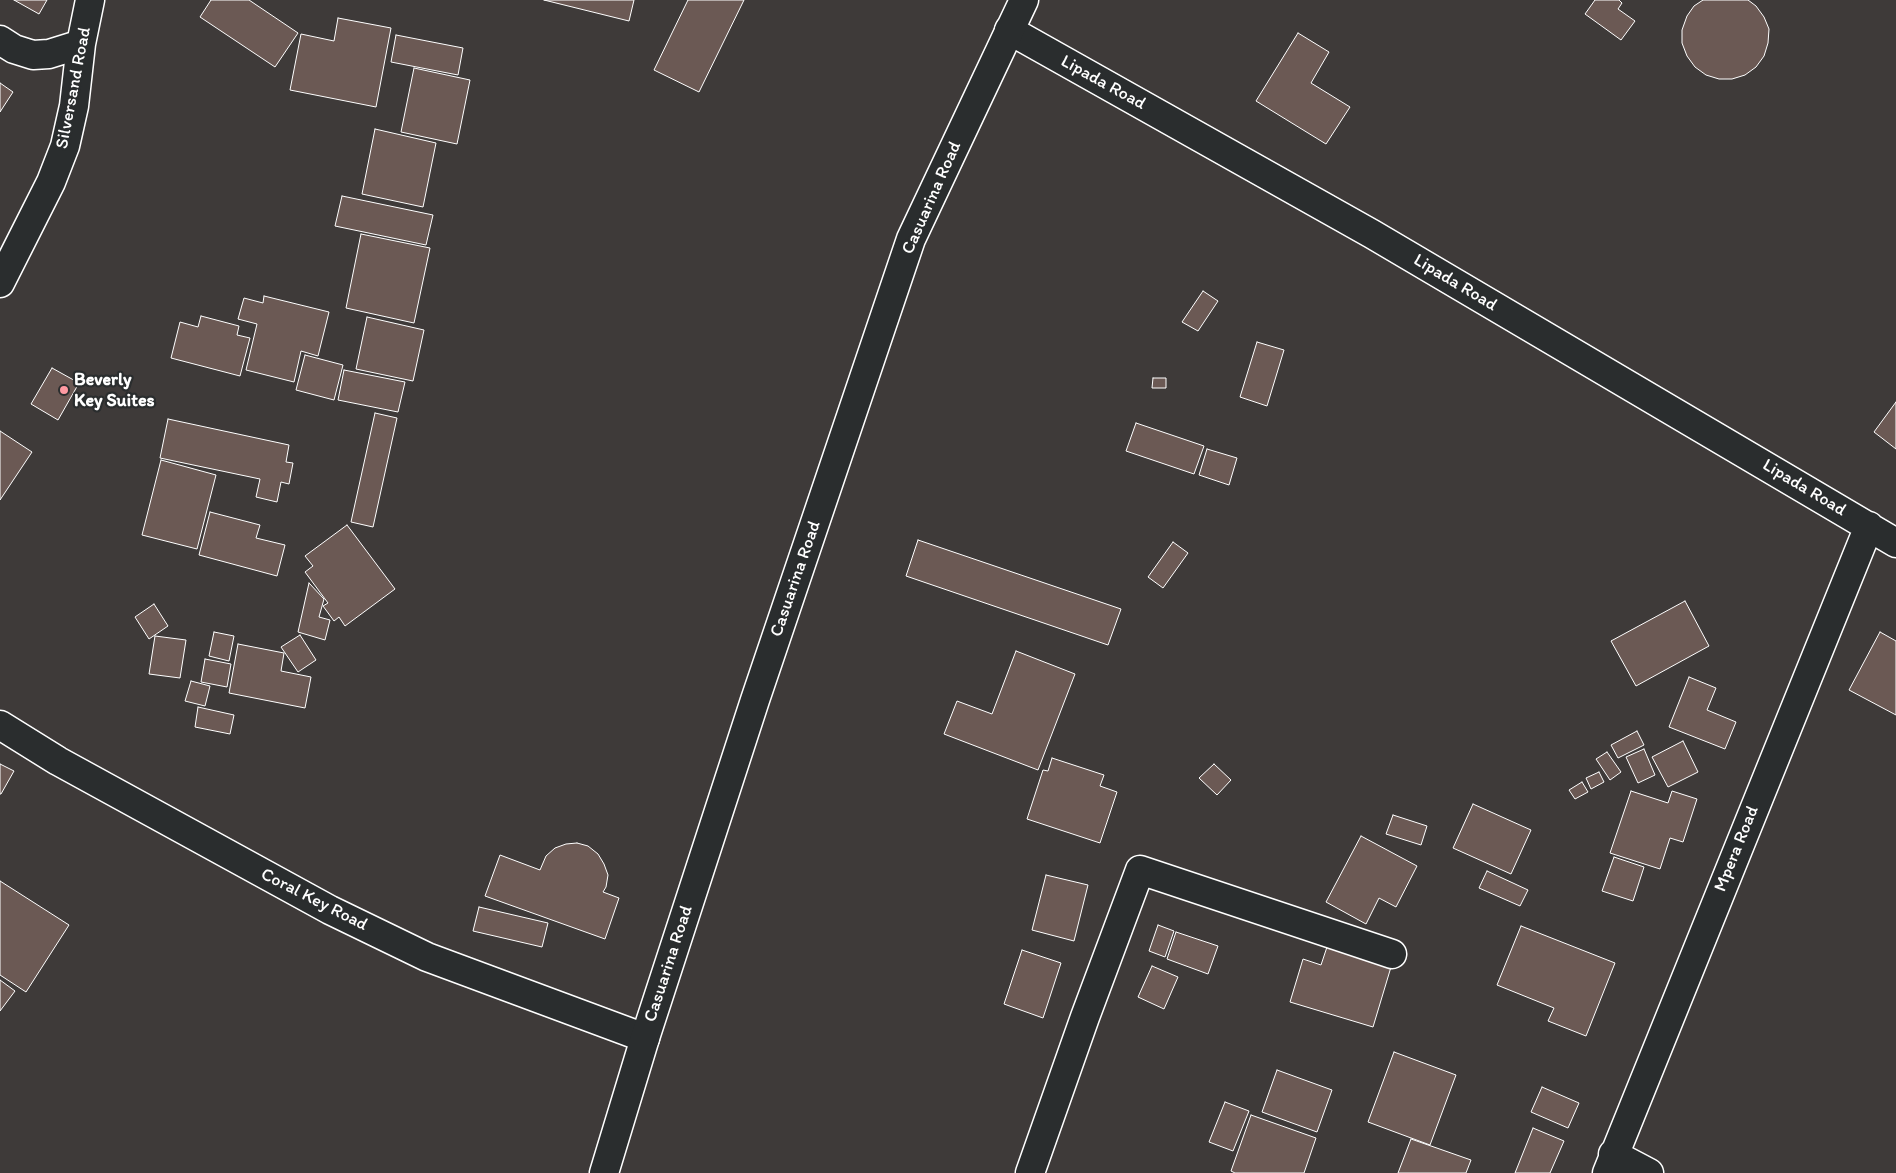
<!DOCTYPE html>
<html>
<head>
<meta charset="utf-8">
<style>
	body { margin:0 }
	canvas { display:block; background:#3e3a39 }
</style>
</head>
<body>
<canvas width="1896" height="1173"></canvas>
<script>
const context = document.querySelector('canvas').getContext('2d');
context.lineJoin = 'round';
function paint(path, color) {
  context.fillStyle = color;
  context.fill(path, 'evenodd');
}
function shape(rows) {
  const path = new Path2D();
  for (const r of rows) {
    path.moveTo(r[0], r[1]);
    for (let i = 2; i < r.length; i += 2) path.lineTo(r[i], r[i + 1]);
  }
  return path;
}
function strokePath(path, color, width, dash) {
  context.strokeStyle = color;
  context.lineWidth = width;
  context.lineCap = dash ? 'butt' : 'round';
  context.setLineDash(dash || []);
  context.stroke(path);
}
function drawText(font, color, halo, rows, align = 'center') {
  context.font = font + ' Itim,sans-serif';
  context.lineWidth = 4.5;
  context.setLineDash([]);
  context.textBaseline = 'middle';
  context.strokeStyle = halo;
  context.fillStyle = color;
  for (const [text, x, y, turn = 0] of rows) {
    context.save();
    context.translate(x, y);
    context.rotate((+turn || 0) * Math.PI / 180);
    context.textAlign = isNaN(turn) ? turn : align;
    if (halo) context.strokeText(text, 0, 0);
    context.fillText(text, 0, 0);
    context.restore();
  }
}
const building = shape([
	[14,0,47,0,39,14,14,0],
	[211,0,249,0,298,33,275,67,200,17,211,0],
	[544,0,634,0,629,21,544,0],
	[688,0,744,0,699,92,654,70,688,0],
	[1595,0,1619,0,1622,3,1618,9,1635,21,1621,40,1585,14,1595,0],
	[1703,0,1748,0,1756,6,1764,17,1769,29,1768,43,1764,56,1756,67,1745,75,1732,79,1719,79,1706,75,1695,67,1687,56,1682,43,1682,30,1687,16,1694,6,1703,0],
	[338,18,391,28,376,107,290,90,301,34,334,41,338,18],
	[1298,33,1329,52,1311,83,1350,107,1326,144,1256,101,1298,33],
	[396,35,463,48,458,75,391,62,396,35],
	[414,68,470,80,457,144,401,132,414,68],
	[0,83,13,92,0,112,0,83],
	[375,129,436,143,423,207,362,194,375,129],
	[342,196,433,215,426,245,335,226,342,196],
	[361,234,430,248,414,323,346,308,361,234],
	[1203,291,1218,301,1198,331,1182,322,1203,291],
	[264,296,329,312,318,356,301,351,294,382,246,370,257,324,238,319,244,298,263,303,264,296],
	[201,316,239,326,237,335,250,338,240,376,171,358,180,322,198,327,201,316],
	[367,317,424,330,413,381,356,369,367,317],
	[1257,342,1284,350,1267,406,1240,397,1257,342],
	[305,355,343,365,334,400,296,390,305,355],
	[52,368,79,383,58,420,31,404,52,368],
	[344,370,405,382,398,412,338,400,344,370],
	[1153,378,1166,378,1166,388,1152,388,1153,378],
	[1896,402,1896,449,1874,432,1896,402],
	[375,413,397,418,373,527,351,522,375,413],
	[168,419,289,445,286,462,293,463,289,484,281,482,277,502,256,497,260,479,160,458,168,419],
	[1136,423,1204,446,1194,474,1126,451,1136,423],
	[0,431,32,452,0,500,0,431],
	[1207,449,1237,458,1229,485,1199,475,1207,449],
	[161,460,216,475,197,549,142,535,161,460],
	[210,512,260,525,256,538,285,545,277,576,199,555,210,512],
	[347,525,395,589,345,626,339,617,334,621,323,606,328,603,305,572,313,566,305,556,347,525],
	[918,540,1121,609,1108,645,906,576,918,540],
	[1173,542,1188,553,1163,588,1148,577,1173,542],
	[309,583,324,599,319,617,330,620,325,640,298,632,309,583],
	[1685,601,1709,646,1636,686,1611,641,1685,601],
	[154,604,168,626,149,639,135,617,154,604],
	[214,632,234,636,229,661,209,656,214,632],
	[1880,632,1896,641,1896,715,1849,690,1880,632],
	[300,635,316,660,298,672,281,647,300,635],
	[155,636,186,640,180,678,149,674,155,636],
	[238,644,284,653,281,671,311,677,305,708,229,693,238,644],
	[1016,651,1075,674,1038,770,944,734,957,701,992,714,1016,651],
	[205,659,231,664,227,687,201,682,205,659],
	[1689,677,1716,688,1707,710,1736,722,1725,749,1669,727,1689,677],
	[191,681,210,686,205,706,185,701,191,681],
	[198,707,234,715,230,734,195,727,198,707],
	[1637,731,1644,745,1618,758,1611,745,1637,731],
	[1683,741,1698,772,1668,787,1652,757,1683,741],
	[1644,749,1655,775,1638,783,1626,757,1644,749],
	[1607,752,1621,772,1610,780,1596,759,1607,752],
	[1052,758,1104,775,1100,786,1117,792,1100,843,1027,819,1043,770,1048,771,1052,758],
	[0,764,14,771,1,794,0,794,0,764],
	[1214,764,1231,780,1217,795,1199,778,1214,764],
	[1599,772,1604,782,1591,789,1586,778,1599,772],
	[1582,782,1588,792,1575,799,1569,790,1582,782],
	[1631,791,1668,803,1672,791,1697,799,1683,842,1670,838,1660,869,1610,853,1631,791],
	[1473,804,1531,830,1511,874,1453,848,1473,804],
	[1393,815,1427,826,1421,845,1386,834,1393,815],
	[1361,836,1417,866,1396,907,1379,898,1366,924,1326,902,1361,836],
	[577,843,588,846,598,854,604,864,608,875,606,887,603,892,619,898,605,939,485,896,500,855,540,870,546,856,555,848,566,844,577,843],
	[1614,857,1644,867,1633,901,1602,891,1614,857],
	[1487,871,1528,890,1520,906,1479,888,1487,871],
	[1046,875,1088,885,1074,941,1032,930,1046,875],
	[0,881,69,925,26,992,0,975,0,881],
	[479,907,548,923,542,947,473,931,479,907],
	[1158,925,1174,931,1165,957,1149,951,1158,925],
	[1521,926,1615,963,1586,1036,1548,1021,1554,1008,1497,985,1521,926],
	[1176,932,1218,946,1208,974,1167,959,1176,932],
	[1327,947,1391,967,1373,1027,1290,1002,1303,959,1321,965,1327,947],
	[1022,950,1061,963,1043,1018,1004,1004,1022,950],
	[1152,966,1178,977,1164,1009,1138,997,1152,966],
	[0,980,15,991,0,1011,0,980],
	[1394,1052,1456,1075,1430,1145,1368,1122,1394,1052],
	[1277,1070,1332,1090,1317,1132,1262,1112,1277,1070],
	[1542,1087,1579,1103,1568,1128,1531,1112,1542,1087],
	[1225,1102,1249,1111,1233,1151,1209,1142,1225,1102],
	[1251,1115,1316,1138,1304,1173,1235,1173,1231,1171,1251,1115],
	[1533,1128,1564,1141,1550,1173,1515,1173,1533,1128],
	[1411,1139,1471,1160,1466,1173,1398,1173,1411,1139]
]);
paint(building, '#6b5954');
strokePath(building, '#fff', 1);
const street = shape([
	[1009,30,1372,234,1896,543],
	[0,40,14,49,33,55,49,54,81,44],
	[0,283,51,182,65,146,74,106,81,44,90,0],
	[0,725,58,761,330,910,427,957,645,1038],
	[1613,1154,1649,1173],
	[1030,1173,1085,1017,1140,870,1392,954],
	[1607,1173,1869,526]
]);
const secondary = shape([
	[604,1173,645,1038,755,700,911,239,1024,0]
]);
strokePath(street, '#fff', 31);
strokePath(secondary, '#fff', 31);
strokePath(street, '#2a2d2e', 28);
strokePath(secondary, '#2a2d2e', 28);
for (const [x, y, r, color] of [
	[64,390,5,"#ff9aa2"]
]) {
  const dot = new Path2D();
  dot.arc(x, y, r, 0, 2 * Math.PI);
  context.fillStyle = color;
  context.fill(dot);
  strokePath(dot, '#2a2d2e', 2);
}
drawText('18px', '#fff', '#2a2d2e', [
	["Lipada Road",1103,83,29],
	["Silversand Road",74,88,-79],
	["Casuarina Road",932,198,-66],
	["Lipada Road",1455,283,31],
	["Lipada Road",1804,488,31],
	["Casuarina Road",796,579,-71],
	["Mpera Road",1737,849,-68],
	["Coral Key Road",314,900,27],
	["Casuarina Road",669,964,-72]
]);
drawText('bold 18px', '#fff', '#2a2d2e', [
	["Beverly",74,380],
	["Key Suites",74,401]
], 'left');
</script>
</body>
</html>
